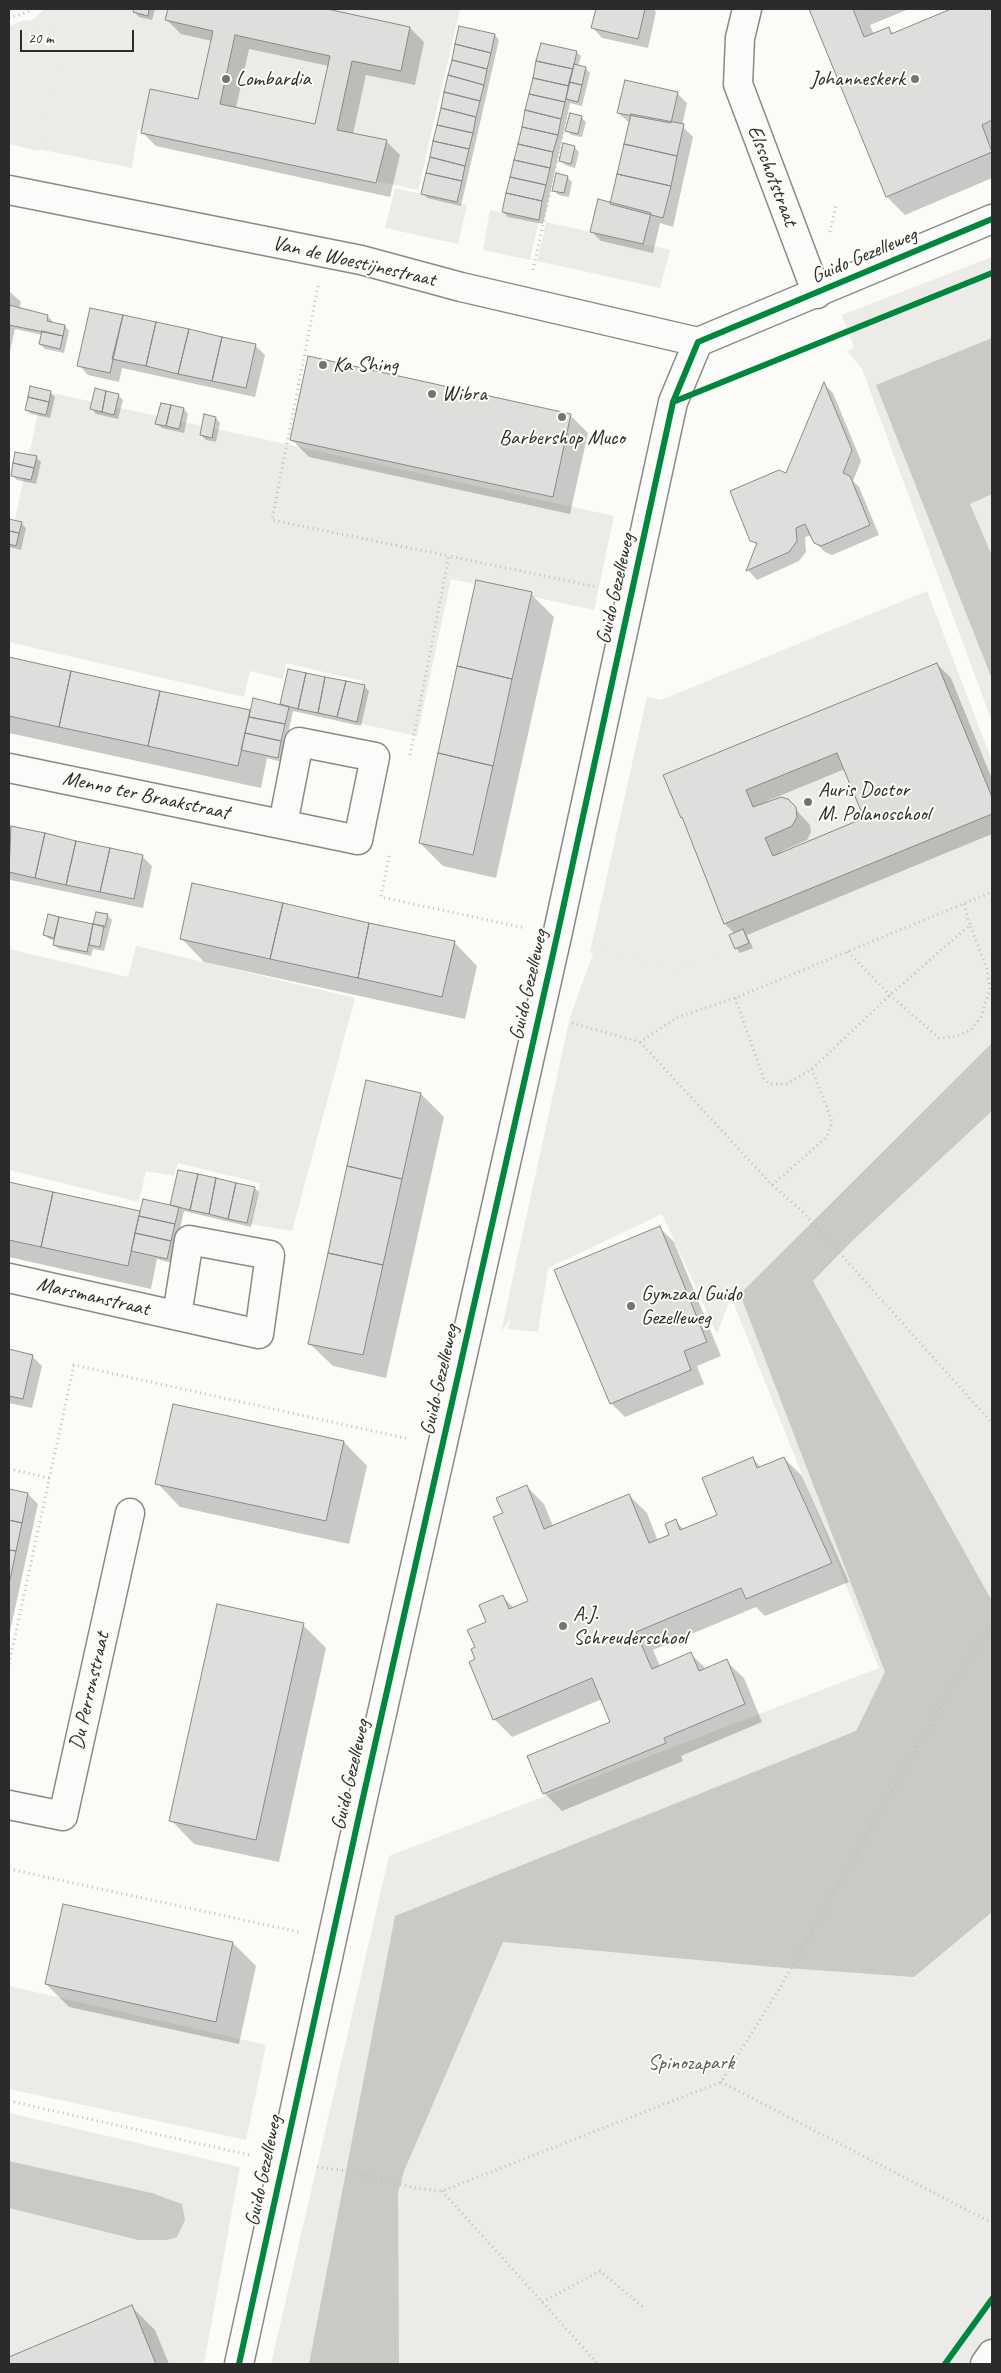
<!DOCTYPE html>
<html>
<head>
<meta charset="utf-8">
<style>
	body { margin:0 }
	#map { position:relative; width:1001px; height:2373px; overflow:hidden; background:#fcfbf8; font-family:Caveat,sans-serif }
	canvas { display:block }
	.frame { position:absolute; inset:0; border:10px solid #2b2b2b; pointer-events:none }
	.scale { position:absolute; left:20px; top:30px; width:114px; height:22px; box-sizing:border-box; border:2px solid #2b2b2b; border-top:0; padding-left:6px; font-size:15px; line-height:18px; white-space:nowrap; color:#2b2b2b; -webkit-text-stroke:4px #fdfcf7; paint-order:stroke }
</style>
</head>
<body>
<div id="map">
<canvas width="1001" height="2373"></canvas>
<div class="frame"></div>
<div class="scale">20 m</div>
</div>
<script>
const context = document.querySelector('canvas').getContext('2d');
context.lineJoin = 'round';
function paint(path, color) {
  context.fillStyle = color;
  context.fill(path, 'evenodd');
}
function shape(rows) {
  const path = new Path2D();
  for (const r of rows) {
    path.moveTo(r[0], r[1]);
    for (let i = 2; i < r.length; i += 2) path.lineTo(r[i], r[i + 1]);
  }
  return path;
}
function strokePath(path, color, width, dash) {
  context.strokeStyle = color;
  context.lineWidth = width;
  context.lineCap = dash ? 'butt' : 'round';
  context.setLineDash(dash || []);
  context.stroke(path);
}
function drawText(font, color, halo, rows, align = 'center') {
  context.font = font + ' Caveat,sans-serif';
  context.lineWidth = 4;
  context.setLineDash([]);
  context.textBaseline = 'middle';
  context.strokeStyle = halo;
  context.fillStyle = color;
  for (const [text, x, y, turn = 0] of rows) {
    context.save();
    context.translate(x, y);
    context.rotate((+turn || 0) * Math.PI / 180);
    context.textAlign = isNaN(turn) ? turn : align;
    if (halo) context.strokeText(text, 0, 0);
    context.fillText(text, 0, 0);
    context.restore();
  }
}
paint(shape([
	[45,9,460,9,418,190,138,130,132,168,9,143,9,28,32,20],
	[927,591,992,761,992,843,674,977,590,952,647,697,661,700]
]), '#ecebe7');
paint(shape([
	[25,20,64,31,39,151,9,144,9,26],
	[395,188,467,205,458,244,385,228],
	[490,210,539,220,530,260,483,250],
	[546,222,670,250,660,288,537,261],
	[992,257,992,722,862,369,847,351,854,348,842,315],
	[43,391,614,516,594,610,451,579,417,736,353,722,362,681,286,663,283,679,250,671,244,697,9,642,9,546],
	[992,833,992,2364,271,2364,389,1856,879,1668,734,1304,730,1299,717,1334,662,1214,548,1268,538,1332,508,1329,510,1319,501,1332,570,1017,595,948,673,972],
	[136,946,355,998,292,1231,250,1224,260,1183,178,1163,174,1176,146,1171,139,1202,9,1170,9,949,128,977],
	[9,1986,266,2045,246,2140,9,2089],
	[9,2113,240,2167,204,2364,156,2364,132,2306,9,2357,9,2208,138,2240,167,2240,182,2204,152,2193,9,2161]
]), '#ecebe8');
paint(shape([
	[992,338,992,494,970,504,992,556,992,679,876,385],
	[992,1043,992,1111,851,1242,813,1281,992,1601,992,1912,914,1977,773,1967,503,1942,404,2171,398,2193,399,2364,309,2364,395,1916,856,1731,885,1672,740,1294],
	[9,2161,152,2193,182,2204,185,2220,177,2237,167,2240,138,2240,9,2208]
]), '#cac9c6');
paint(shape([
	[135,9,155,9,152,20,139,17,134,12],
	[169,9,320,9,410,28,424,42,415,85,366,75,353,134,386,141,400,155,390,197,156,146,142,132,199,101,212,41,181,34,167,20],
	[249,49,329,66,316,125,236,108],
	[597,9,653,9,656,12,648,48,602,38,593,28],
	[811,9,909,9,870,25,874,35,889,29,894,34,954,9,992,9,992,178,905,215,887,197],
	[495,35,499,40,461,206,427,198,423,193],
	[542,44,576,52,581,56,578,67,585,68,590,73,582,106,570,103,543,224,508,217,503,212],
	[677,93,687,103,682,126,693,137,673,227,660,223,653,253,601,241,592,232,612,204,630,123,618,113],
	[581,117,586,122,582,137,571,135,567,130],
	[574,147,579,152,575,168,565,165,560,160],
	[567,177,572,182,569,197,558,195,554,190],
	[9,291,21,302,19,309,47,316,52,320,52,323,65,326,69,331,64,353,45,349,40,344,43,335,15,329,9,356],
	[91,309,255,345,265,355,255,397,122,368,119,382,88,375,79,365],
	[824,384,833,393,861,461,853,481,859,487,879,535,832,555,825,552,815,542,812,535,805,537,806,552,799,561,757,580,748,570,758,546,752,540,787,475],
	[50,392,55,397,50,418,31,414,26,409],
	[118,395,123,400,118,419,96,414,92,409],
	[162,404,184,409,188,414,184,433,162,428,157,424],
	[570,415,588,433,570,514,309,457,291,439],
	[216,418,220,423,216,442,206,440,201,435],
	[36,457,41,462,36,484,17,480,12,475],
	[9,520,21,523,26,528,21,550,9,547],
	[531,594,554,617,496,878,443,866,420,843],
	[9,658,251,713,281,706,289,670,364,686,369,691,361,726,293,711,282,762,267,758,261,788,9,733],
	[937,664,951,678,992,779,992,834,747,935,753,948,740,953,736,948,735,934,725,924,685,820,682,817],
	[845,769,866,819,782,853,782,851,807,840,811,832,810,825,787,800,768,803,767,801],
	[9,827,143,857,152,866,143,908,11,880,9,877],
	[107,915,112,920,104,951,93,949,91,956,59,949,54,945,55,941,49,939,44,935,49,916,94,926],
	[181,938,454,942,477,966,465,1019,204,962],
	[421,1094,444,1117,386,1378,333,1366,309,1343],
	[9,1183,141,1213,254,1188,259,1192,251,1227,184,1211,172,1263,157,1259,151,1289,9,1257],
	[660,1228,674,1242,721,1356,697,1366,704,1384,625,1417,611,1403],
	[9,1351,32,1356,42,1366,32,1408,9,1403],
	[174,1405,344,1442,367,1466,349,1544,180,1507,157,1483],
	[752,1458,761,1467,784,1458,802,1476,849,1582,765,1616,756,1607,653,1650,660,1666,691,1654,706,1669,726,1661,744,1678,762,1722,681,1756,683,1761,562,1811,544,1793,612,1722,602,1699,512,1737,494,1719,477,1660,477,1648,503,1597,514,1608,530,1602,504,1514,527,1487,544,1504,553,1526,629,1495,647,1513,658,1541,670,1536,676,1521,684,1530,719,1516],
	[9,1490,28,1494,38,1504,9,1636],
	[303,1625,326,1648,279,1862,194,1844,171,1820],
	[64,1906,233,1943,256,1966,239,2044,69,2007,46,1984],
	[132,2307,155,2330,169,2364,9,2364,9,2358]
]), '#0003');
const building = shape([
	[134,9,149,9,148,16,133,12,134,9],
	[168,9,327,9,410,27,401,71,352,61,337,130,387,140,376,183,141,133,150,89,198,99,213,31,165,20,168,9],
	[235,35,330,56,315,124,220,104,235,35],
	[596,9,645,9,638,39,591,28,596,9],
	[809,9,853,9,864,37,889,27,891,34,951,9,992,9,992,120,982,125,992,152,886,197,809,9],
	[459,26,495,34,491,53,455,44,459,26],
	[541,43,577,51,573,69,536,61,541,43],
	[455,44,491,53,487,69,452,60,455,44],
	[452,60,487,69,484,85,448,75,452,60],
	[536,61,573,69,569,86,533,78,536,61],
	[574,64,586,67,582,85,569,82,574,64],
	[448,75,484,85,480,101,444,92,448,75],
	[533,78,569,86,565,102,529,94,533,78],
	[625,80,678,92,671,123,617,113,625,80],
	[569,82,582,85,578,102,566,99,569,82],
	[444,92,480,101,476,117,441,108,444,92],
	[529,94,565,102,561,119,525,110,529,94],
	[441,108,476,117,473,133,437,125,441,108],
	[525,110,561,119,558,135,522,127,525,110],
	[570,113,582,116,578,134,565,131,570,113],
	[631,114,684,124,677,156,624,144,631,114],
	[437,125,473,133,469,149,433,141,437,125],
	[522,127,558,135,553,152,518,144,522,127],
	[433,141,469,149,465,166,430,157,433,141],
	[563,143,575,146,571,164,559,161,563,143],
	[518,144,553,152,550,168,514,160,518,144],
	[624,144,677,156,671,186,617,174,624,144],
	[430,157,465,166,462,181,426,173,430,157],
	[514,160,550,168,546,185,510,177,514,160],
	[426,173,462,181,457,202,421,194,426,173],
	[556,173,568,176,564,193,552,191,556,173],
	[617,174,671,186,663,218,610,204,617,174],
	[510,177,546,185,542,201,506,193,510,177],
	[506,193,542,201,539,220,502,212,506,193],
	[598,199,651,213,643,244,590,232,598,199],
	[9,305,48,315,47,321,65,325,63,336,9,325,9,305],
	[90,308,123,315,110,373,77,366,90,308],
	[123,315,156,322,146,366,112,359,123,315],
	[156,322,189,329,178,374,146,366,156,322],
	[189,329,222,337,212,381,178,374,189,329],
	[42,331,63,336,60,349,39,344,42,331],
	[222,337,256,344,246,388,212,381,222,337],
	[308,356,571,414,553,497,290,440,308,356],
	[824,382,852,450,843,473,850,476,870,525,821,546,814,543,805,524,796,528,797,541,789,552,746,571,757,543,750,541,730,491,779,470,786,473,824,382],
	[30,386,51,391,49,402,28,397,30,386],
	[95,388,106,391,102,412,90,409,95,388],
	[106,391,119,394,114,415,102,412,106,391],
	[28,397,49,402,46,415,25,410,28,397],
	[161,403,171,405,166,426,155,424,161,403],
	[171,405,184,408,179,429,166,426,171,405],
	[204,414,216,417,212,438,200,435,204,414],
	[15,452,37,456,34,468,13,463,15,452],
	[13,463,34,468,31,480,11,476,13,463],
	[9,519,22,522,19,533,9,531,9,519],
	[9,531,19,533,16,546,9,544,9,531],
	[476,580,532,592,512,679,457,666,476,580],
	[9,657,71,671,59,727,9,716,9,657],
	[937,663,992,797,992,814,724,924,682,817,681,818,663,775,937,663],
	[837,753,864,818,773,856,765,838,792,826,797,817,796,807,788,799,781,797,753,807,746,790,837,753],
	[457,666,512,679,493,766,438,753,457,666],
	[288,669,306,673,298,709,280,704,288,669],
	[71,671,160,691,148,746,59,727,71,671],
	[306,673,325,677,318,713,298,709,306,673],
	[325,677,346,681,337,717,318,713,325,677],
	[346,681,365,685,357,722,337,717,346,681],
	[160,691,250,710,238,766,148,746,160,691],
	[253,698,289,707,285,724,249,717,253,698],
	[249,717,285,724,281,741,245,733,249,717],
	[245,733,281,741,278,758,241,750,245,733],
	[438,753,493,766,473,855,419,843,438,753],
	[11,826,45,833,35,878,9,872,11,826],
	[45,833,76,841,66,885,35,878,45,833],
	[76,841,110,848,100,892,66,885,76,841],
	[110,848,143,855,134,899,100,892,110,848],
	[192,883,283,903,270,959,180,939,192,883],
	[283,903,369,923,358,978,270,959,283,903],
	[96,912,108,914,105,927,93,924,96,912],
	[48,914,59,917,54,938,43,935,48,914],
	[59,917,93,924,87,952,53,945,59,917],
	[369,923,455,941,442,997,358,978,369,923],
	[93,924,104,926,100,947,89,945,93,924],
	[743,929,749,943,735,949,729,935,743,929],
	[366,1080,421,1093,402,1179,347,1166,366,1080],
	[347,1166,402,1179,383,1265,328,1253,347,1166],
	[178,1170,198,1174,190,1210,170,1205,178,1170],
	[198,1174,216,1178,209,1214,190,1210,198,1174],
	[216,1178,236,1183,228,1219,209,1214,216,1178],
	[9,1182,53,1192,41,1247,9,1240,9,1182],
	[236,1183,255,1187,247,1223,228,1219,236,1183],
	[53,1192,140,1211,128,1266,41,1247,53,1192],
	[143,1199,179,1207,175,1224,139,1216,143,1199],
	[139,1216,175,1224,171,1241,135,1233,139,1216],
	[660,1226,707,1342,684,1351,691,1370,610,1404,554,1270,660,1226],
	[135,1233,171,1241,167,1259,131,1251,135,1233],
	[328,1253,383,1265,363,1355,308,1344,328,1253],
	[9,1349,33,1355,23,1399,9,1396,9,1349],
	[173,1404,344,1441,326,1521,155,1484,173,1404],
	[753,1457,757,1468,784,1457,832,1563,746,1599,741,1588,636,1632,652,1669,691,1652,699,1671,727,1659,745,1704,664,1738,666,1743,543,1794,527,1756,610,1722,592,1678,493,1720,469,1662,475,1659,471,1649,475,1647,467,1630,486,1622,479,1605,503,1595,509,1609,528,1601,493,1517,503,1513,496,1498,527,1485,544,1529,629,1494,649,1543,669,1535,665,1524,676,1519,680,1530,717,1515,702,1478,753,1457],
	[9,1489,28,1493,22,1523,9,1520,9,1489],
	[9,1520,22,1523,16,1551,9,1550,9,1520],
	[9,1550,16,1551,10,1580,9,1579,9,1550],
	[217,1604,304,1623,256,1840,169,1821,217,1604],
	[63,1904,233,1942,216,2022,45,1984,63,1904],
	[132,2305,156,2364,9,2364,9,2357,132,2305]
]);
paint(building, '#dfdedc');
strokePath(building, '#898987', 1);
const street = shape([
	[747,9,740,38,738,84,817,294],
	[9,190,361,260,461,287,698,342],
	[9,768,358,840,375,757,299,742,283,824],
	[9,1278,259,1334,270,1255,189,1240,177,1315],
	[9,1805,63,1816,130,1513],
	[239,2364,362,1802,557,936,673,402,698,342,992,219]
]);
const secondary = shape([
	[985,2364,992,2354]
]);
strokePath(street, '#898987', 31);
strokePath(secondary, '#898987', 31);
strokePath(shape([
	[9,18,28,12,31,9],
	[830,232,836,205],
	[533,270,569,105],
	[318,286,272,520,449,556],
	[410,755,449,556,597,587],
	[389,856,381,897,525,928],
	[964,904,970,925],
	[735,998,764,1079,770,1084,786,1084,812,1069,890,995,970,925,987,969,990,989,981,1017,971,1030,955,1037,939,1038,890,995,847,951],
	[572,1023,640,1042,678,1017,735,998,992,892],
	[640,1042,772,1185,801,1210,992,1423],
	[772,1185,827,1137,832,1121,812,1069],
	[9,1469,49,1478],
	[9,1664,74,1365,409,1439],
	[9,1869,299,1932],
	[721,2082,992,2223],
	[9,2101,250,2155],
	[317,2167,341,2170,416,2188,442,2191,721,2082,778,1991,933,1719,992,1623],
	[442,2191,598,2364],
	[542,2302,600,2271,644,2308]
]), '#c0bfbc', 3, [1, 4]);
strokePath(street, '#fbfbf9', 28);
strokePath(secondary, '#fbfbf9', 28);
strokePath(shape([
	[673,402,992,273],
	[239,2364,362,1802,557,936,673,402,698,342,992,219],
	[945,2364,992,2299]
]), '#00873e', 6);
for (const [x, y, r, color] of [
	[226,79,5,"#747473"],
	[915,79,5,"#747473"],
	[323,365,5,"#747473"],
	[432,394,5,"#747473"],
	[562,417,5,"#747473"],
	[808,802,5,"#747473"],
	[631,1306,5,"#747473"],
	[563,1626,5,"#747473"]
]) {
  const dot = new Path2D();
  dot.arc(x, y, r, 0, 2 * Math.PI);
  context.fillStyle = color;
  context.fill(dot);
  strokePath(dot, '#fdfcf7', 2);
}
drawText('21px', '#2b2b2b', '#fdfcf7', [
	["Lombardia",236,79],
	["Johanneskerk",905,79,"right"],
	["Ka Shing",333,365],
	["Wibra",442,394],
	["Barbershop Muco",562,438,"center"],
	["Auris Doctor",818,790],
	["M. Polanoschool",818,814],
	["Gymzaal Guido",641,1294],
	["Gezelleweg",641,1318],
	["A.J.",573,1614],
	["Schreuderschool",573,1638]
], 'left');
drawText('21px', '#2b2b2b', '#fdfcf7', [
	["Elsschotstraat",772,176,69],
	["Guido Gezelleweg",864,256,-23],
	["Van de Woestijnestraat",354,262,13],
	["Guido Gezelleweg",616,589,-77],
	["Menno ter Braakstraat",146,796,12],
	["Guido Gezelleweg",529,985,-77],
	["Marsmanstraat",93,1297,13],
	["Guido Gezelleweg",440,1380,-77],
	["Du Perronstraat",90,1691,-77],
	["Guido Gezelleweg",351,1775,-77],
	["Guido Gezelleweg",264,2171,-78]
]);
drawText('21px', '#585857', '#fdfcf7', [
	["Spinozapark",691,2063]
]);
</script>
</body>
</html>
